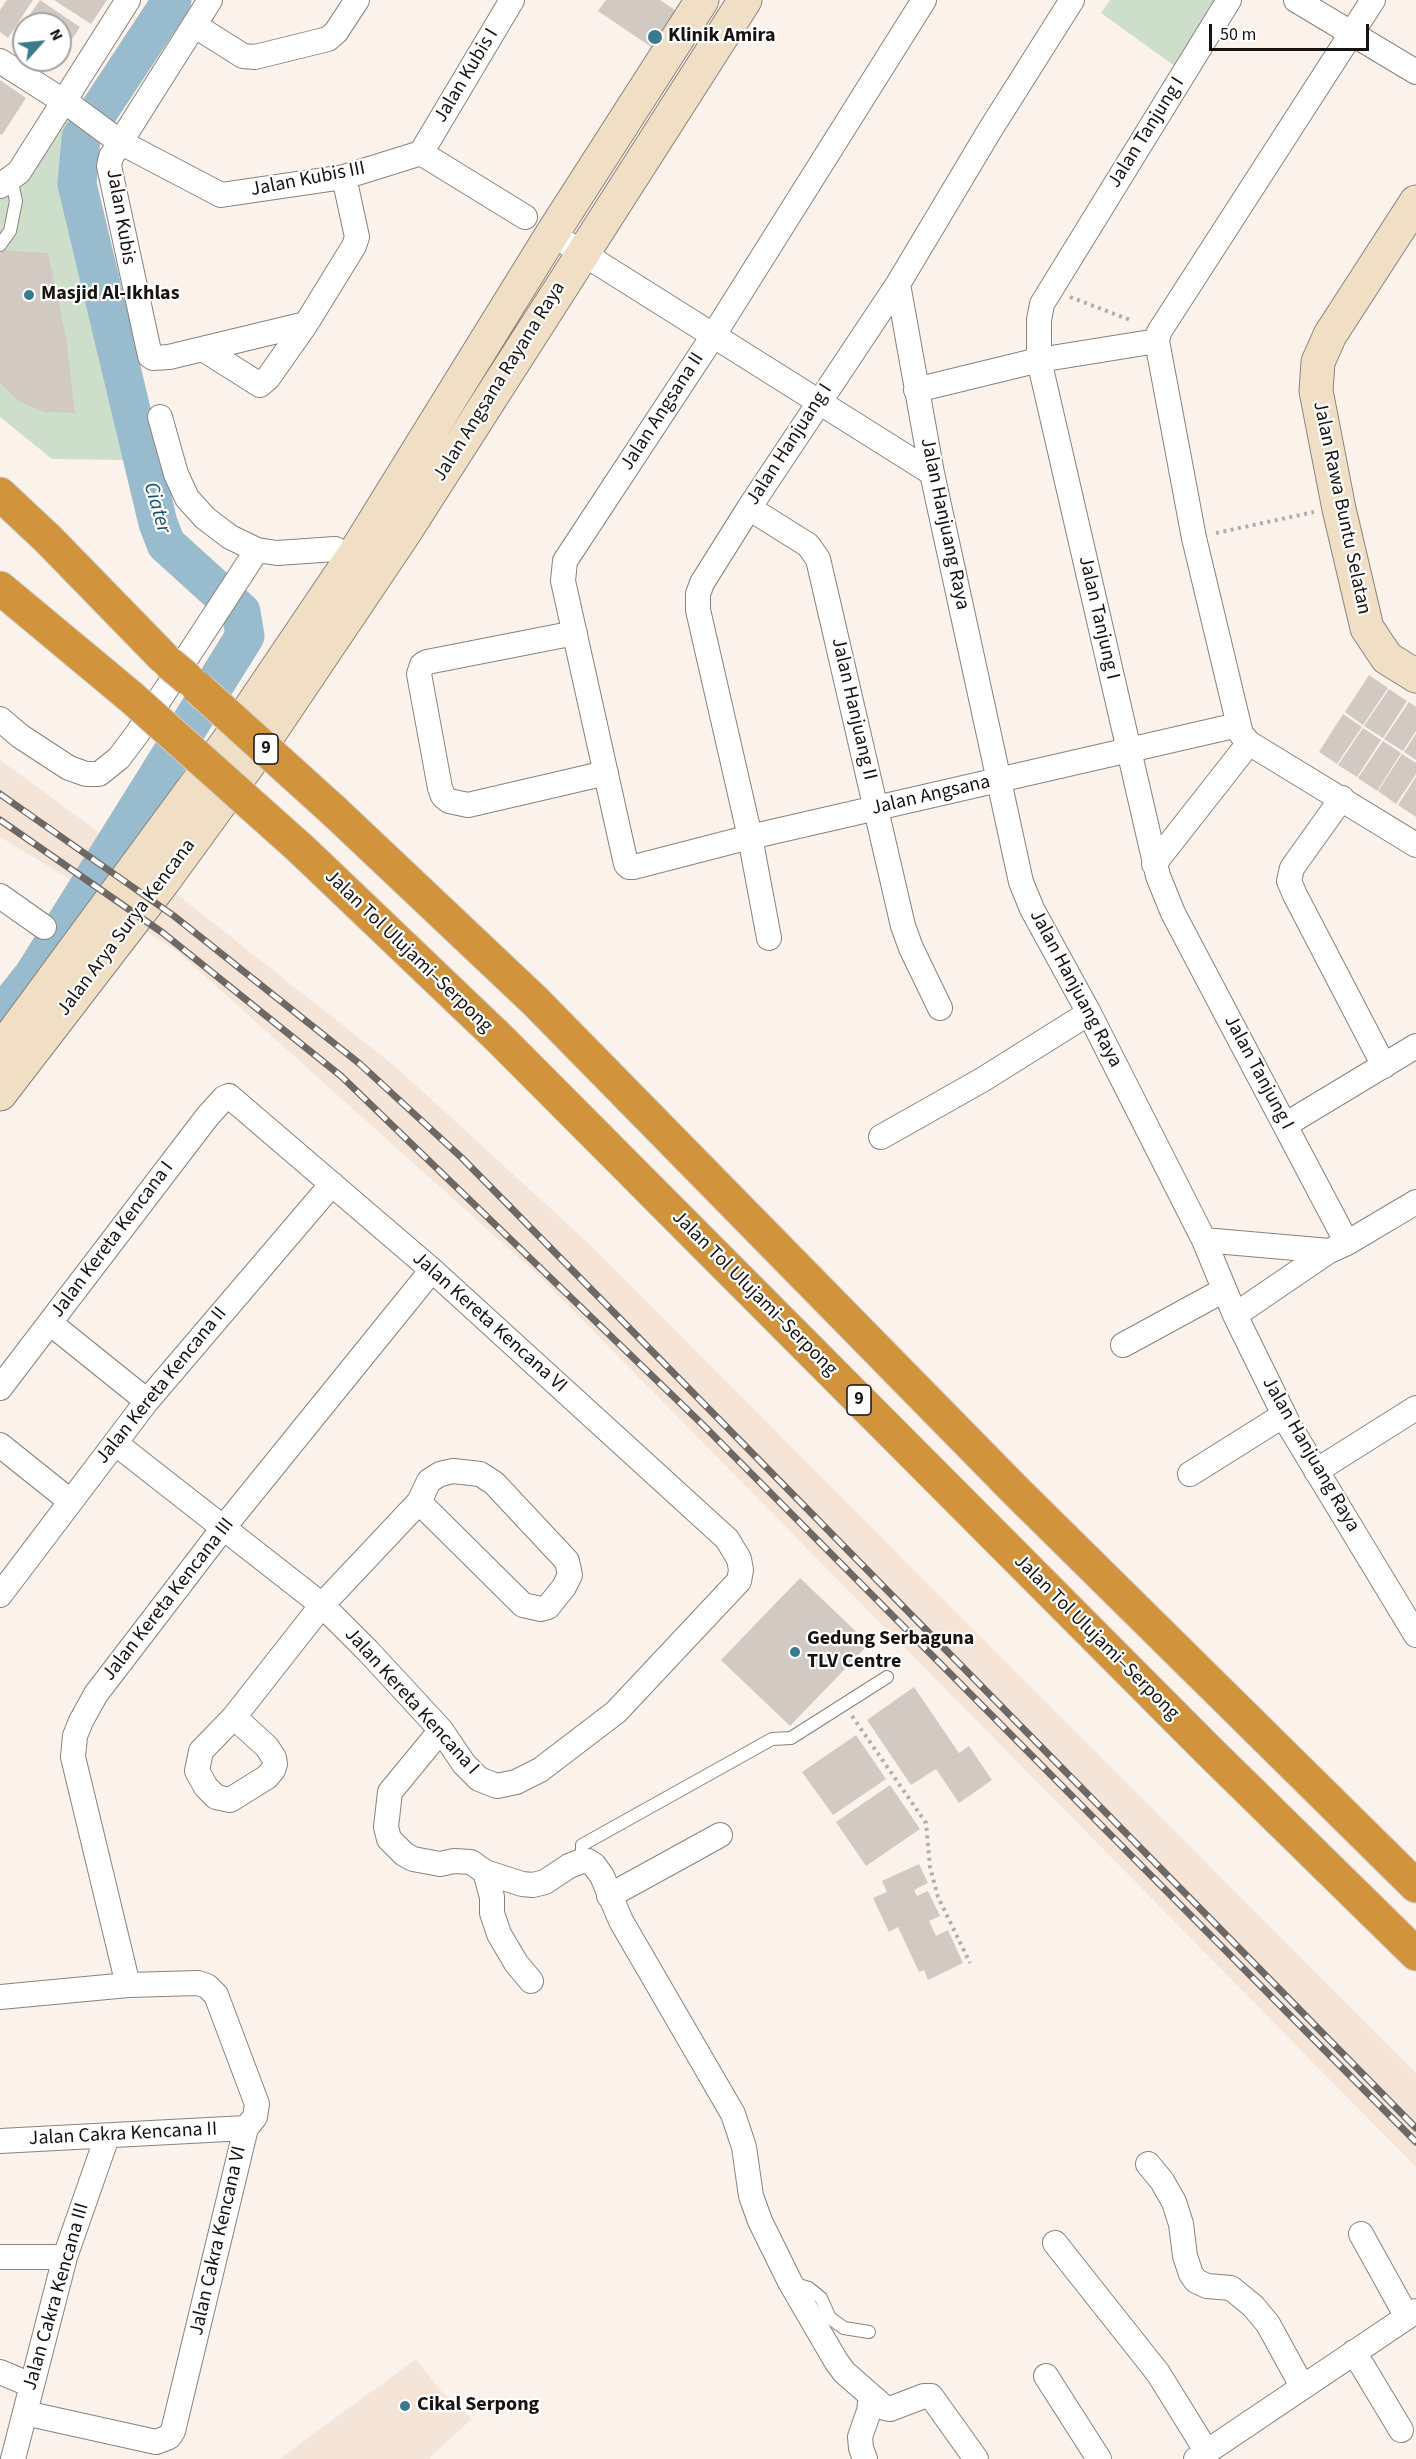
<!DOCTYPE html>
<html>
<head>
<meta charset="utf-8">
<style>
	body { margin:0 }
	#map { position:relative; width:1416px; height:2459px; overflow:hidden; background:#fbf2eb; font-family:"Source Sans 3",sans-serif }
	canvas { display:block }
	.north { position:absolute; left:12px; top:12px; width:60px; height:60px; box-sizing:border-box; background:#fff; border:2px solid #a2a1a0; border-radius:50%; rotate:63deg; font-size:16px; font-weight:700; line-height:24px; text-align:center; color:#161311 }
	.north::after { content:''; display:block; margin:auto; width:21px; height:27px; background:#397a8d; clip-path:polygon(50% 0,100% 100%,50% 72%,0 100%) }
	.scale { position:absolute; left:1209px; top:24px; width:160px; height:27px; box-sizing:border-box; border:3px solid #161311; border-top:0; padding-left:8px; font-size:18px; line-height:21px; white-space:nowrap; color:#161311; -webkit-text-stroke:4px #fff; paint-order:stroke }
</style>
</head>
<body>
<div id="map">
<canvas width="1416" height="2459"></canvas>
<div class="north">N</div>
<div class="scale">50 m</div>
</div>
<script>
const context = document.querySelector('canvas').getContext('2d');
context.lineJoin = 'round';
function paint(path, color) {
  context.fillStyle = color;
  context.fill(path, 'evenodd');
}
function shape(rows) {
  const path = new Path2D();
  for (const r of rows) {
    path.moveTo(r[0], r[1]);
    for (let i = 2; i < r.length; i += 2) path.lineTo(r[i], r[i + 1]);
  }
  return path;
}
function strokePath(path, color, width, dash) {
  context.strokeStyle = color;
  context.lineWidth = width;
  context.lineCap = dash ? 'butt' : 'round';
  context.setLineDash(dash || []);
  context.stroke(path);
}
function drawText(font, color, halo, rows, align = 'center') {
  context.font = font + ' "Source Sans 3",sans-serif';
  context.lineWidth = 4.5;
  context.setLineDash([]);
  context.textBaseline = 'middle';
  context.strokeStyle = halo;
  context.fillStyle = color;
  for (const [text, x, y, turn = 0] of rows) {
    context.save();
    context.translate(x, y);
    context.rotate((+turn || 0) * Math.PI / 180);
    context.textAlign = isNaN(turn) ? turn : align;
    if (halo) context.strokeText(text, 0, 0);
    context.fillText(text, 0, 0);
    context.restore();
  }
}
paint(shape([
	[0,760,84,821,397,1068,586,1241,1416,2073,1416,2167,537,1274,179,953,61,874,0,837],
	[416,2359,443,2393,472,2419,430,2457,431,2459,279,2459]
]), '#f5e5d9');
paint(shape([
	[1110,0,1224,0,1179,69,1101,13],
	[64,116,80,129,58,187,124,460,52,459,0,417,0,193]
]), '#cddfca');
strokePath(shape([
	[0,1017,33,976,245,636,241,612,166,544,158,523,77,184,81,138,172,0]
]), '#98bbcd', 39);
paint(shape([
	[7,0,33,0,8,38,0,32,0,10],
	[40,0,80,27,60,57,60,24,32,24,26,20],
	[54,0,107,0,91,24],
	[606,0,660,0,687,18,663,55,598,11],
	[22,23,24,25,24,47,12,39],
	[0,80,26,98,2,135,0,134],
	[0,250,48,253,66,337,75,413,44,412,19,401,0,383],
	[1369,675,1388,688,1363,725,1345,712],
	[1389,689,1407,701,1383,738,1364,726],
	[1409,702,1416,707,1416,731,1403,751,1384,739],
	[1343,714,1362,727,1337,764,1319,752],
	[1363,728,1381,740,1357,777,1338,765],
	[1416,734,1416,760,1404,752],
	[1383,741,1401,753,1377,791,1358,778],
	[1402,754,1416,763,1416,774,1396,804,1378,791],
	[1416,777,1416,817,1398,805],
	[800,1578,869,1644,790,1726,721,1660],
	[914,1687,959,1753,969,1746,992,1780,959,1803,936,1769,911,1785,867,1720],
	[856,1735,886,1779,833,1815,802,1772],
	[890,1785,920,1829,866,1866,836,1822],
	[919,1864,928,1883,914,1890,917,1896,928,1891,940,1916,929,1921,936,1936,948,1930,963,1963,928,1980,924,1970,919,1972,898,1927,889,1932,873,1898,887,1892,882,1881]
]), '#d1c9c2');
const lane = shape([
	[0,245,10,231,16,201,11,178],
	[582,1861,582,1845,772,1739,791,1738,887,1677],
	[792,2283,809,2288,821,2298,830,2318,844,2328,869,2332]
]);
const street = shape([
	[210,0,111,157,109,166,150,356,153,358,169,357,306,324,354,246,357,237,344,177],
	[924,0,713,336,565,561,563,581,626,864,629,867,634,867,750,837,1238,725],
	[1229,0,1042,304,1039,320,1039,360,1158,876,1173,913,1347,1243],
	[1296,0,1416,72],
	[1373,0,1159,332,1157,341,1194,538,1241,734,1249,743,1416,845],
	[194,25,243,56,255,57,328,39,336,32,357,0],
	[0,61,74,108,120,142,221,195,344,177,421,153,525,217],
	[421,153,512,0],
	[0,186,19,172,128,0],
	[552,234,932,473],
	[898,284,932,473,1021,882,1032,909,1089,1013,1204,1240,1235,1315,1290,1427,1416,1635],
	[203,349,260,385,268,378,306,324],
	[916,390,1039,360,1157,341],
	[160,417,176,474,187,498,205,518,230,537,257,550,277,553,335,549,366,565],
	[749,508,808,545,818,559,903,926,911,948,940,1008],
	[575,633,427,662,422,665,419,674,440,788,443,796,449,801,468,805,606,773],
	[0,719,20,736,69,768,86,774,99,774,119,758,137,734,257,550],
	[1342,798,1292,868,1289,881,1295,895,1384,1066],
	[1154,864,1249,743],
	[0,896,44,927],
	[769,938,750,837,698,610,698,594,702,583,749,508,898,284,990,130,1072,0],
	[1285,1125,1416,1046],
	[881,1137,982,1080,1089,1013],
	[1204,1240,1329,1251],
	[1235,1315,1329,1251,1347,1243,1416,1202],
	[50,1323,147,1401],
	[1123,1345,1224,1290],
	[0,1388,207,1117,224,1098,229,1096,432,1270,727,1539,739,1559,741,1570,739,1581,616,1712,540,1770,516,1782,497,1786,479,1779,464,1764,441,1730,368,1651,322,1605,115,1443],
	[0,1445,70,1501],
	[1316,1471,1416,1408],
	[1190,1474,1284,1415],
	[0,1595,147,1401,332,1184],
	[234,1717,201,1751,197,1771,206,1787,216,1797,230,1800,267,1777,273,1770,275,1764,274,1758,267,1747,234,1717,322,1605,419,1502,429,1481,440,1474,453,1471,480,1474,494,1483,567,1561,570,1575,564,1587,548,1607,541,1609,523,1605,419,1502],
	[441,1730,390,1792,386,1827,389,1839,404,1854,413,1859,440,1864,454,1861,471,1862,485,1872,522,1884,533,1885,545,1882,569,1866,582,1861,588,1861,594,1865,602,1876,621,1921,733,2114,744,2147,751,2196,760,2221,790,2282,836,2361,844,2372,885,2408,890,2409,924,2396,931,2396,976,2459],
	[485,1872,492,1897,492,1913,499,1934,516,1963,531,1981],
	[609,1896,720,1835],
	[128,1985,73,1757,75,1736,81,1721,96,1694,224,1527,432,1270],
	[0,1997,128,1985,198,1983,207,1986,216,1995,257,2104,255,2117,246,2128,173,2431,169,2437,156,2442,25,2413],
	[0,2141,246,2128],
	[1148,2164,1162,2181,1174,2202,1181,2224,1185,2256,1191,2274,1196,2281,1207,2286,1231,2288,1253,2306,1268,2324,1302,2386],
	[1361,2234,1407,2317],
	[1055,2243,1158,2373,1207,2452],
	[0,2257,65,2257],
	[1354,2352,1401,2430],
	[0,2372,31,2385],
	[1046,2376,1099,2459],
	[13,2459,65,2257,107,2137],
	[865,2459,861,2448,860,2437,869,2411,871,2396],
	[1196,2459,1416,2311]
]);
const secondary = shape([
	[1416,202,1330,335,1318,362,1316,391,1339,509,1367,628,1387,658,1416,676],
	[0,1051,228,741,353,556,552,234,702,0],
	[0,1094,163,882,251,761,403,535,745,0]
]);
const highway = shape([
	[0,494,48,539,163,657],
	[0,588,131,697],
	[334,811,535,1001,1016,1491,1416,1886],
	[301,849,499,1038,1208,1750,1416,1954]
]);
strokePath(lane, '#89827b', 14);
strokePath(street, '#89827b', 26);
strokePath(secondary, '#89827b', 35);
strokePath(highway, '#d0d0cf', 35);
strokePath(shape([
	[1070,297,1133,321],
	[1216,533,1314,512],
	[852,1716,926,1823,930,1867,938,1897,970,1963]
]), '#b3aca7', 4, [3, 4.5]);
strokePath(lane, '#fff', 12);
strokePath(street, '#fff', 24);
strokePath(secondary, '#f1dfc5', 33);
strokePath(highway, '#d1943d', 33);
const rail = shape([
	[0,794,174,916,360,1064,462,1158,1416,2128],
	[0,820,163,933,341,1076,702,1424,1416,2142]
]);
strokePath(rail, '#6e6865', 7);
strokePath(rail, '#fff', 4.5, [14]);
const highwayBridge = shape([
	[169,663,188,679],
	[198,688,334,811],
	[131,697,301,849]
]);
strokePath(highwayBridge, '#d0d0cf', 35, []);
strokePath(highwayBridge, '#d1943d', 33);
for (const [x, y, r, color] of [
	[655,37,8,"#397a8d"],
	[29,295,6,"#397a8d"],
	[795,1652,6,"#397a8d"],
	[405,2406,6,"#397a8d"]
]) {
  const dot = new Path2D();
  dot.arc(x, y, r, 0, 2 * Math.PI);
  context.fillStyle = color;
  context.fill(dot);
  strokePath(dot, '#fff', 2);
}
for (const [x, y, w] of [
	[266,749,24],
	[859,1400,24]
]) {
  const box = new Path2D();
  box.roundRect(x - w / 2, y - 15, w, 30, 4.5);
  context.fillStyle = '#fff';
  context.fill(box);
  strokePath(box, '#161311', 1.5);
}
drawText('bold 18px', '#161311', null, [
	["9",266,749],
	["9",859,1400]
]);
drawText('bold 20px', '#161311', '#fff', [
	["Klinik Amira",668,37],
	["Masjid Al-Ikhlas",41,295],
	["Gedung Serbaguna",807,1640],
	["TLV Centre",807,1663],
	["Cikal Serpong",417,2406]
], 'left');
drawText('20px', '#161311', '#fff', [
	["Jalan Kubis I",467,76,-59],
	["Jalan Tanjung I",1147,133,-58],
	["Jalan Kubis III",308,180,-11],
	["Jalan Kubis",120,217,80],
	["Jalan Angsana Rayana Raya",500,382,-58],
	["Jalan Angsana II",663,412,-57],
	["Jalan Hanjuang I",790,445,-57],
	["Jalan Rawa Buntu Selatan",1341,508,78],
	["Jalan Hanjuang Raya",944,524,78],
	["Jalan Tanjung I",1098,618,77],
	["Jalan Hanjuang II",853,709,77],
	["Jalan Angsana",931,796,-13],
	["Jalan Arya Surya Kencana",127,928,-53],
	["Jalan Tol Ulujami–Serpong",408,952,44],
	["Jalan Hanjuang Raya",1075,989,62],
	["Jalan Tanjung I",1258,1073,62],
	["Jalan Kereta Kencana I",113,1240,-53],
	["Jalan Tol Ulujami–Serpong",754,1294,45],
	["Jalan Kereta Kencana VI",489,1323,42],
	["Jalan Kereta Kencana II",162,1386,-51],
	["Jalan Hanjuang Raya",1310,1455,60],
	["Jalan Kereta Kencana III",169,1600,-52],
	["Jalan Tol Ulujami–Serpong",1096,1638,45],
	["Jalan Kereta Kencana I",411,1702,48],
	["Jalan Cakra Kencana II",123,2135,-3],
	["Jalan Cakra Kencana VI",219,2241,-77],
	["Jalan Cakra Kencana III",57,2297,-74]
]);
drawText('italic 21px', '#0e506b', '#fff', [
	["Ciater",156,508,74]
]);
</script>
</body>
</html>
